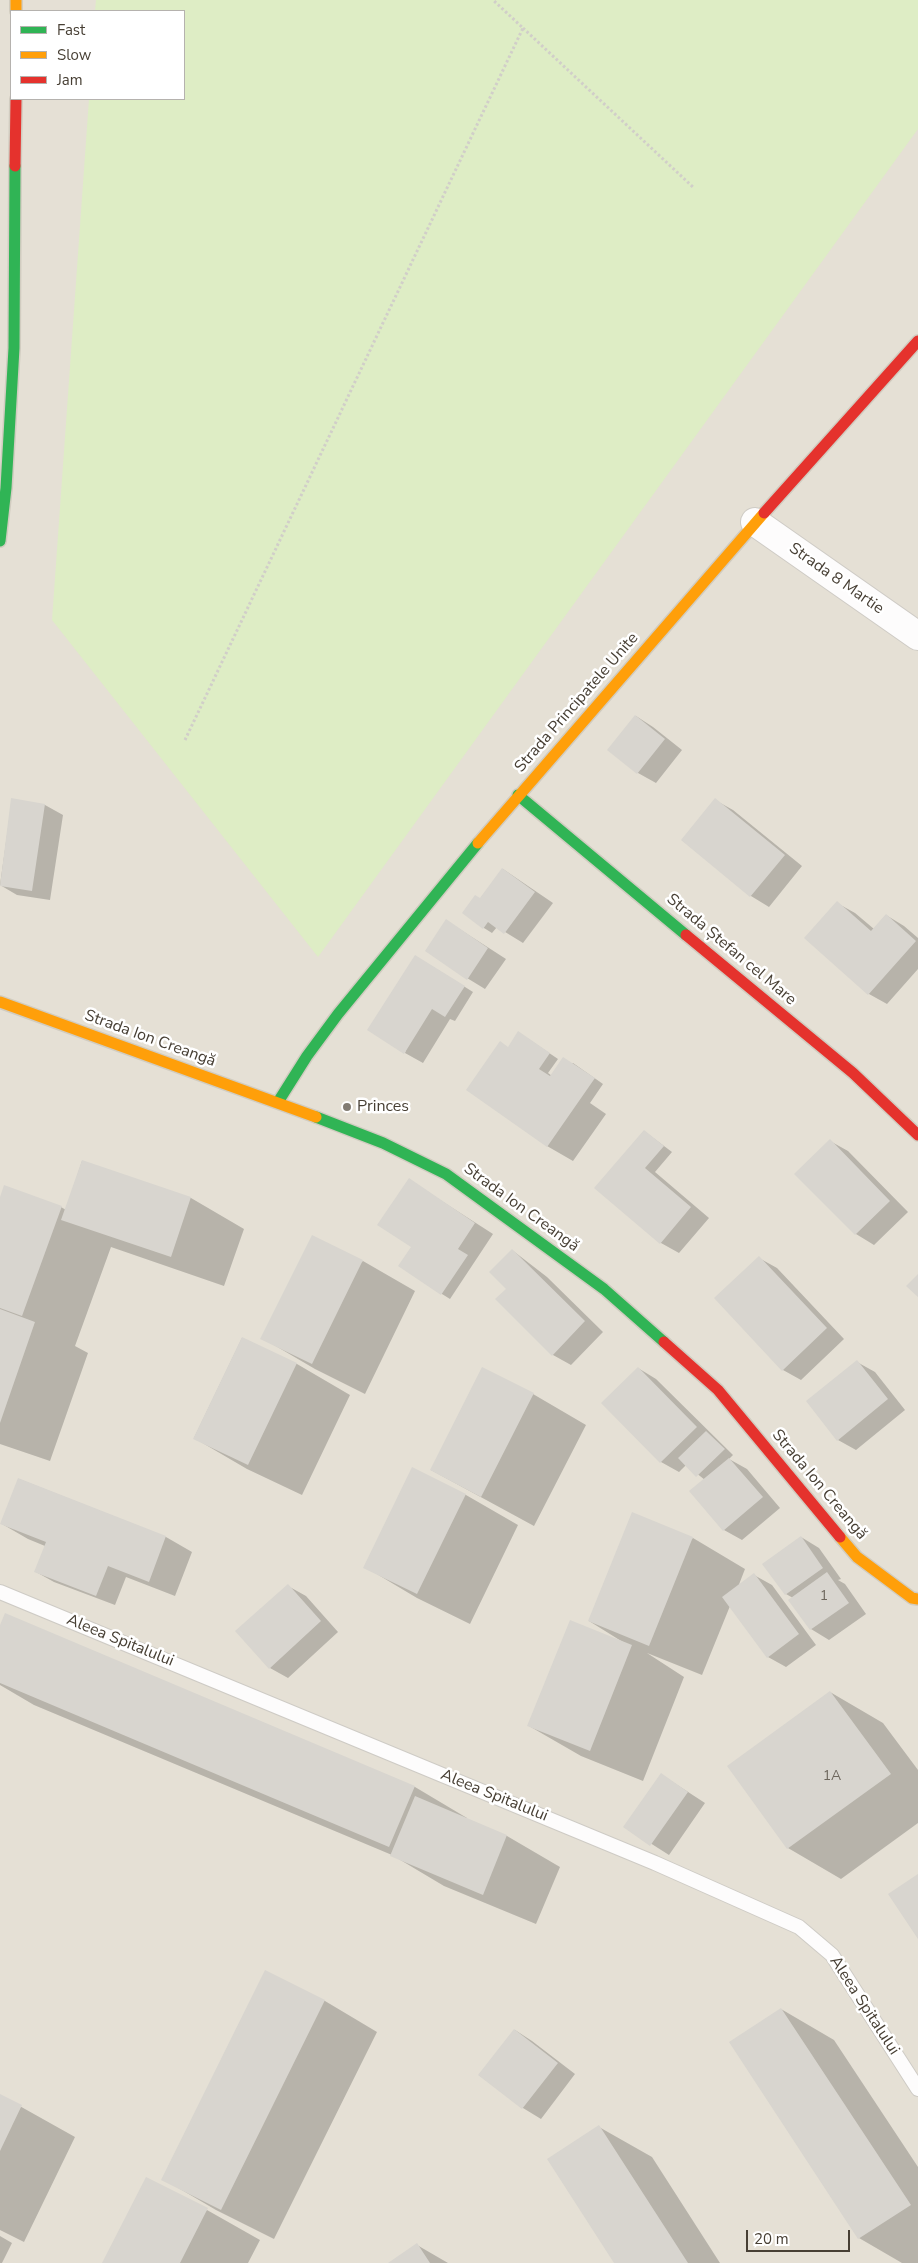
<!DOCTYPE html>
<html>
<head>
<meta charset="utf-8">
<style>
	body { margin:0 }
	#map { position:relative; width:918px; height:2263px; overflow:hidden; background:#f0eee8; font-family:"Nunito Sans",sans-serif }
	canvas { display:block }
	.legend { position:absolute; left:10px; top:10px; width:175px; height:90px; box-sizing:border-box; background:#fff; border:1px solid #b5b2ae; margin:0; padding:6px 9px; list-style:none; font-size:15px; color:#473f34 }
	.legend li { display:flex; align-items:center; gap:10px; height:25px }
	.legend b { width:25px; border:1px solid #b5b2ae }
	.scale { position:absolute; left:746px; top:2230px; width:104px; height:22px; box-sizing:border-box; border:2px solid #473f34; border-top:0; padding-left:6px; font-size:15px; line-height:18px; white-space:nowrap; color:#473f34; -webkit-text-stroke:4px #fff; paint-order:stroke }
</style>
</head>
<body>
<div id="map">
<canvas width="918" height="2263"></canvas>
<ul class="legend">
<li><b style="height:6px;background:#30b455"></b>Fast</li>
<li><b style="height:6px;background:#ff9f0a"></b>Slow</li>
<li><b style="height:6px;background:#e5322d"></b>Jam</li>
</ul>
<div class="scale">20 m</div>
</div>
<script>
const context = document.querySelector('canvas').getContext('2d');
context.lineJoin = 'round';
function paint(path, color) {
  context.fillStyle = color;
  context.fill(path, 'evenodd');
}
function shape(rows) {
  const path = new Path2D();
  for (const r of rows) {
    path.moveTo(r[0], r[1]);
    for (let i = 2; i < r.length; i += 2) path.lineTo(r[i], r[i + 1]);
  }
  return path;
}
function strokePath(path, color, width, dash) {
  context.strokeStyle = color;
  context.lineWidth = width;
  context.lineCap = dash ? 'butt' : 'round';
  context.setLineDash(dash || []);
  context.stroke(path);
}
function drawText(font, color, halo, rows, align = 'center') {
  context.font = font + ' "Nunito Sans",sans-serif';
  context.lineWidth = 5;
  context.setLineDash([]);
  context.textBaseline = 'middle';
  context.strokeStyle = halo;
  context.fillStyle = color;
  for (const [text, x, y, turn = 0] of rows) {
    context.save();
    context.translate(x, y);
    context.rotate((+turn || 0) * Math.PI / 180);
    context.textAlign = isNaN(turn) ? turn : align;
    if (halo) context.strokeText(text, 0, 0);
    context.fillText(text, 0, 0);
    context.restore();
  }
}
paint(shape([
	[0,0,918,0,918,2263,0,2263],
	[11,11,184,11,184,99,11,99]
]), '#e5e0d5');
paint(shape([
	[96,0,918,0,918,129,318,957,52,620,89,99,184,99,184,11,95,11]
]), '#deedc5');
paint(shape([
	[636,716,653,727,682,750,656,783,638,773,609,750],
	[12,799,45,805,63,815,50,900,17,895,0,885],
	[715,800,733,810,802,866,769,907,751,896,682,840],
	[503,869,553,903,523,943,497,927,492,933,484,928,480,899],
	[837,903,855,913,874,929,886,915,904,926,918,938,918,969,887,1004,869,994],
	[447,921,506,959,485,989,467,978],
	[433,967,473,992,455,1021,450,1019,423,1063,405,1053],
	[527,1038,558,1059,548,1073,552,1076,573,1063,603,1084,590,1103,606,1114,573,1161,547,1146,508,1048],
	[644,1131,672,1152,655,1172,709,1218,679,1253,661,1243,596,1188],
	[830,1141,848,1151,908,1212,874,1245,856,1234,796,1174],
	[82,1161,191,1198,244,1229,224,1286,111,1247,75,1346,88,1353,50,1461,0,1444,0,1200,61,1207,66,1210],
	[409,1180,493,1234,450,1299,442,1294,413,1247],
	[512,1250,547,1277,603,1332,571,1365,553,1355,508,1289],
	[759,1258,777,1268,844,1339,801,1380,783,1370],
	[363,1261,415,1291,365,1394,315,1369,262,1338],
	[242,1338,297,1364,350,1395,302,1495,247,1469,194,1438],
	[857,1362,875,1372,905,1410,856,1450,838,1440],
	[638,1368,656,1379,733,1455,729,1459,747,1469,780,1508,742,1540,724,1530,691,1492,705,1480,686,1465,679,1472,661,1462],
	[533,1394,586,1425,534,1526,431,1470],
	[413,1469,466,1495,518,1525,470,1624,417,1598,365,1567],
	[19,1479,166,1537,192,1552,175,1596,126,1577,115,1605,54,1582,36,1572,45,1546,28,1539,2,1524],
	[801,1537,819,1548,841,1579,838,1580,845,1584,866,1614,829,1640,811,1629,793,1598,786,1594],
	[693,1538,745,1569,738,1587,754,1575,772,1585,816,1645,786,1667,768,1657,730,1606,702,1675,647,1653,684,1677,643,1781,581,1756,529,1726,626,1644,589,1621],
	[288,1586,306,1596,338,1632,288,1678,270,1668],
	[5,1615,415,1787,467,1818,467,1819,507,1836,560,1867,536,1924,444,1886,392,1855,34,1705,0,1685,0,1628],
	[830,1692,883,1723,918,1770,918,1823,841,1879,788,1848,729,1766],
	[662,1775,705,1803,669,1855,625,1827],
	[266,1972,325,2001,377,2032,274,2239,216,2210,163,2179],
	[781,2009,834,2040,918,2167,918,2263,902,2263,859,2238],
	[515,2030,532,2041,575,2074,541,2119,523,2108,479,2075],
	[0,2095,75,2137,24,2242,0,2230],
	[599,2127,652,2157,720,2263,615,2263],
	[207,2210,260,2240,248,2263,104,2263],
	[0,2236,12,2243,2,2263,0,2263],
	[417,2245,448,2263,390,2263]
]), '#0003');
paint(shape([
	[635,715,665,739,637,774,607,750],
	[11,798,45,804,32,891,0,886],
	[715,798,785,855,750,897,681,840],
	[502,868,535,892,504,934,488,922,483,929,462,913,475,895,480,898],
	[837,901,871,931,886,914,916,941,868,995,804,938],
	[446,919,488,948,467,980,425,951],
	[415,955,465,986,445,1017,432,1009,404,1054,367,1030],
	[518,1031,550,1053,539,1069,550,1076,563,1057,595,1078,547,1147,466,1090,500,1041,508,1047],
	[644,1130,664,1146,645,1168,691,1207,660,1244,594,1188],
	[830,1139,890,1201,855,1235,794,1174],
	[82,1160,191,1197,171,1257,61,1220],
	[409,1178,475,1223,458,1249,468,1255,441,1295,398,1266,411,1247,377,1225],
	[4,1185,62,1206,22,1316,0,1308,0,1197],
	[312,1235,363,1260,312,1364,260,1339],
	[512,1249,585,1321,552,1356,495,1299,506,1289,489,1272],
	[759,1256,827,1328,782,1371,714,1298],
	[918,1274,918,1297,906,1286],
	[0,1309,35,1322,0,1423],
	[242,1337,297,1363,248,1465,193,1439],
	[857,1360,888,1399,837,1441,806,1401],
	[482,1367,534,1393,481,1497,430,1470],
	[638,1367,697,1427,660,1463,601,1403],
	[706,1431,725,1449,696,1477,678,1458],
	[729,1458,763,1497,723,1531,689,1491],
	[412,1467,466,1494,417,1594,363,1568],
	[18,1478,166,1536,149,1582,108,1566,96,1596,34,1572,46,1542,0,1524],
	[632,1512,693,1537,649,1646,588,1621],
	[801,1536,823,1568,785,1595,762,1564],
	[827,1572,849,1603,810,1630,788,1600],
	[754,1573,799,1634,767,1658,722,1597],
	[288,1584,321,1621,269,1669,235,1631],
	[5,1613,415,1786,389,1847,0,1683,0,1625],
	[570,1620,632,1645,590,1751,527,1726],
	[830,1691,891,1774,787,1849,727,1766],
	[661,1773,688,1792,650,1846,623,1827],
	[415,1796,507,1835,483,1895,390,1856],
	[918,1874,918,1939,888,1894],
	[265,1970,325,2000,221,2210,161,2180],
	[781,2008,911,2205,858,2239,729,2042],
	[514,2029,558,2063,522,2109,478,2075],
	[0,2094,22,2105,0,2151],
	[599,2125,688,2263,614,2263,547,2159],
	[146,2177,208,2208,180,2263,102,2263],
	[417,2243,430,2263,388,2263]
]), '#d8d5cf');
const lane = shape([
	[0,1592,655,1863,799,1927,832,1955,918,2089]
]);
const street = shape([
	[755,522,918,636]
]);
const fast = shape([
	[0,541,6,488,14,348,15,166],
	[518,795,686,935],
	[278,1102,307,1056,338,1014,478,843],
	[316,1117,383,1143,446,1174,604,1289,664,1342]
]);
const slow = shape([
	[16,0,16,11],
	[478,843,764,513],
	[0,1002,316,1117],
	[840,1537,857,1557,912,1598,918,1599]
]);
const jam = shape([
	[15,166,16,99],
	[764,513,918,341],
	[686,935,853,1073,918,1135],
	[664,1342,718,1390,840,1537]
]);
strokePath(lane, '#cecbc5', 16);
strokePath(street, '#cecbc5', 30);
strokePath(fast, '#d1ccc0', 14);
strokePath(slow, '#d1ccc0', 14);
strokePath(jam, '#d1ccc0', 14);
strokePath(shape([
	[523,28,694,188],
	[185,740,523,28,493,0]
]), '#d1cec9', 3, [2.5, 2.5]);
strokePath(lane, '#fdfcfc', 14);
strokePath(street, '#fdfcfc', 28);
strokePath(fast, '#30b455', 11);
strokePath(slow, '#ff9f0a', 11);
strokePath(jam, '#e5322d', 11);
for (const [x, y, r, color] of [
	[347,1107,5,"#827c73"]
]) {
  const dot = new Path2D();
  dot.arc(x, y, r, 0, 2 * Math.PI);
  context.fillStyle = color;
  context.fill(dot);
  strokePath(dot, '#fff', 2);
}
drawText('14px', '#6d665c', null, [
	["1",824,1597],
	["1A",832,1777]
]);
drawText('16px', '#473f34', '#fff', [
	["Strada 8 Martie",836,579,35],
	["Strada Principatele Unite",577,703,-49],
	["Strada Ștefan cel Mare",731,950,40],
	["Strada Ion Creangă",150,1039,20],
	["Strada Ion Creangă",521,1208,36],
	["Strada Ion Creangă",819,1485,50],
	["Aleea Spitalului",120,1641,22],
	["Aleea Spitalului",494,1796,22],
	["Aleea Spitalului",864,2006,57]
]);
drawText('16px', '#473f34', '#fff', [
	["Princes",357,1107]
], 'left');
</script>
</body>
</html>
